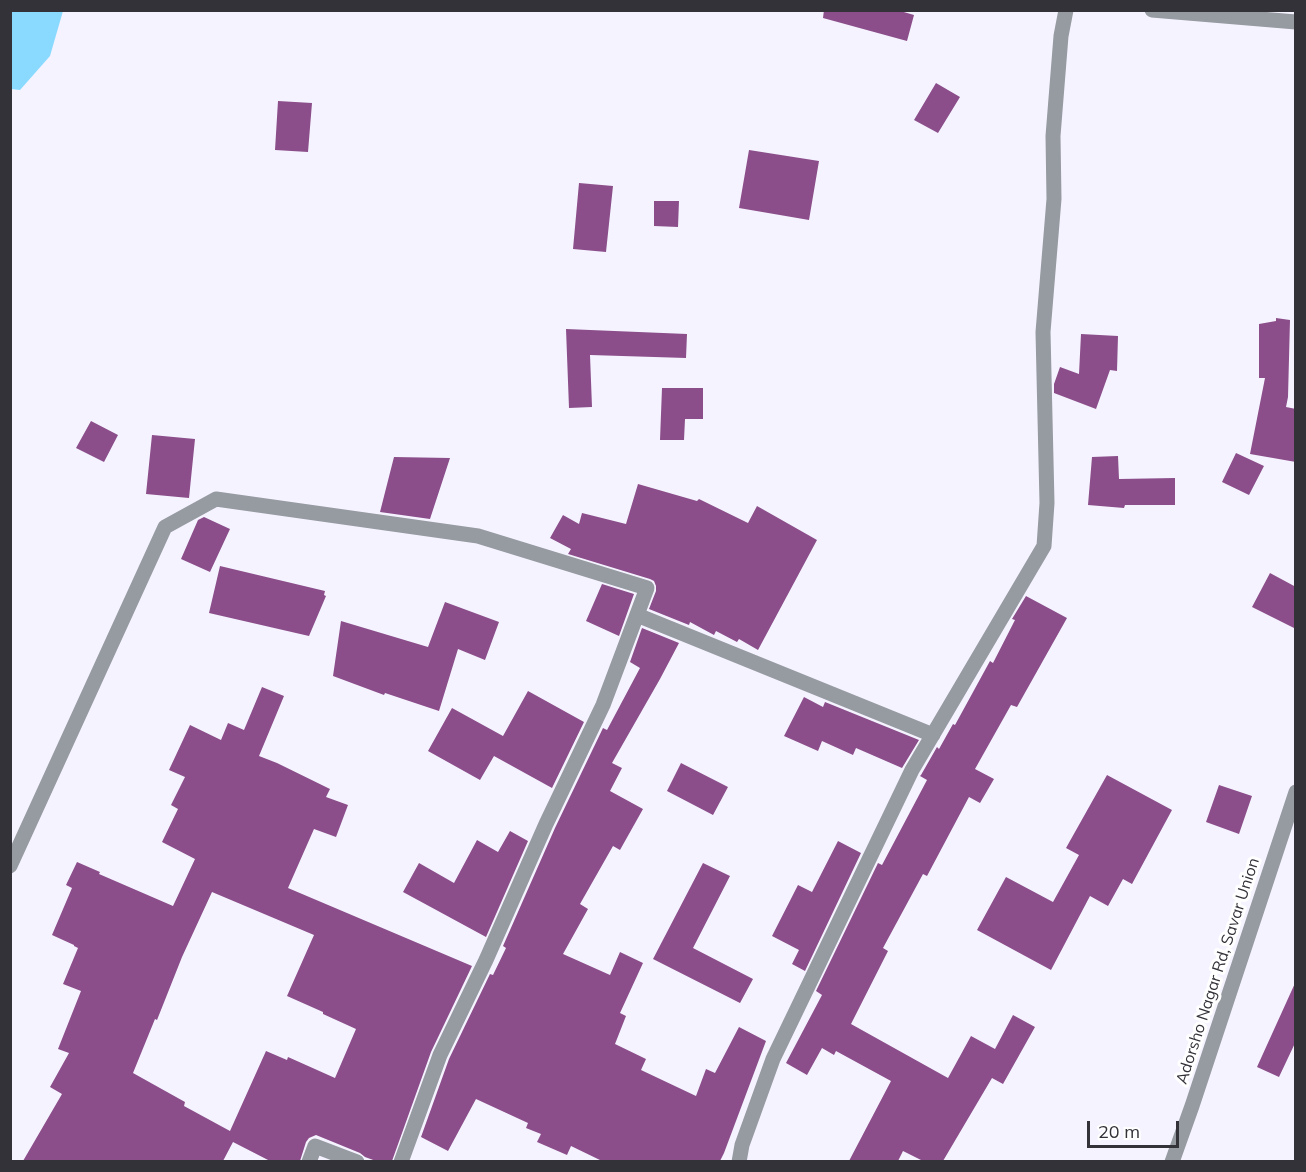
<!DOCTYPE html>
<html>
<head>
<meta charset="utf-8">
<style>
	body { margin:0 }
	#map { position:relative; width:1306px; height:1172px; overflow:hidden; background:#f5f3ff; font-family:Mulish,sans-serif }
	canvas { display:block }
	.frame { position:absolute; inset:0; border:12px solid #333239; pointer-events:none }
	.scale { position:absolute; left:1087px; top:1121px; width:92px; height:27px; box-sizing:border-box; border:3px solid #333239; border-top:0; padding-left:8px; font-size:18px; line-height:21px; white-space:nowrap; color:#333239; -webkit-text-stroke:4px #fff; paint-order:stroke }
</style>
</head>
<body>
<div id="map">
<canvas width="1306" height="1172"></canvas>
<div class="frame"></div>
<div class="scale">20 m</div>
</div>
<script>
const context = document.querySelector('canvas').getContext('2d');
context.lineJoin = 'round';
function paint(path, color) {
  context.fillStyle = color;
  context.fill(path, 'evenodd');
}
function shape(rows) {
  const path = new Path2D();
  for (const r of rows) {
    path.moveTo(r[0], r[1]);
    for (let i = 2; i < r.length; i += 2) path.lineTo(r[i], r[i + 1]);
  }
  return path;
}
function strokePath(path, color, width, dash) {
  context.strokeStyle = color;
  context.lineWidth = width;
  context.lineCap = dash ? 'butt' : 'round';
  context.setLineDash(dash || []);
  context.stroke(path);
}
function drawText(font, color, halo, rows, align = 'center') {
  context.font = font + ' Mulish,sans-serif';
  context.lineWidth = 6;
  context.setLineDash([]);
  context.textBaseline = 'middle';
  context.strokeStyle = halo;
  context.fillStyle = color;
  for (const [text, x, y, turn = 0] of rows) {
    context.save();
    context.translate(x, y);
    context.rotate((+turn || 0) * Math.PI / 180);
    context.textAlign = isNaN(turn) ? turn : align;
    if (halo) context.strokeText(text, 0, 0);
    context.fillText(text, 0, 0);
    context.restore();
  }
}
paint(shape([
	[10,11,63,11,50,56,20,90,11,89]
]), '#8adaff');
paint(shape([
	[824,10,897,10,914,15,907,41,823,18],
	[936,83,960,97,938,133,914,120],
	[278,101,312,103,308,152,275,150],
	[749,150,819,161,809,220,739,208],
	[579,183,613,186,606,252,573,249],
	[654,201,679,201,678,227,654,226],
	[1276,318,1290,320,1288,397,1286,407,1296,409,1296,462,1250,454,1265,378,1259,378,1259,324,1276,321],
	[566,329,687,334,686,358,590,355,592,407,569,408],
	[1081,334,1118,336,1117,371,1110,370,1096,409,1054,393,1054,384,1060,367,1079,374],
	[662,388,703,388,703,419,685,419,684,440,660,440],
	[91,421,118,435,104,462,76,448],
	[152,435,195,439,189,498,146,494],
	[1236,453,1264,466,1249,495,1222,482],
	[1118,456,1119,479,1175,478,1175,505,1125,505,1124,508,1088,505,1092,457],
	[394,457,450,458,430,519,380,512],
	[638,484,697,501,699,499,748,523,757,506,817,540,758,650,739,639,737,642,716,631,714,635,690,622,689,625,649,609,656,591,656,586,654,581,650,579,568,554,571,549,550,538,563,515,579,524,582,513,626,524],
	[204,517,230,529,210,572,181,559,198,520],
	[220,566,325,591,324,595,326,596,309,636,209,613],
	[1270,573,1296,587,1296,629,1252,607],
	[602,584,634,594,619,636,586,621],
	[1026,596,1067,618,1017,707,1011,705,975,769,994,779,980,803,969,797,927,876,923,874,883,948,888,951,851,1024,948,1078,971,1036,995,1049,1013,1015,1035,1027,1003,1084,992,1078,943,1161,923,1161,903,1151,898,1161,849,1161,891,1081,836,1051,834,1055,822,1048,807,1075,786,1063,822,995,816,991,878,863,882,865,927,780,920,776,921,775,937,747,939,749,953,724,955,725,990,661,993,663,1015,620,1012,619],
	[445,602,499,622,485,660,458,649,439,711,385,693,384,695,333,676,341,621,428,647],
	[642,628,679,643,660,679,612,763,622,768,610,791,643,809,620,850,613,846,580,904,588,909,563,954,610,975,620,952,643,963,620,1013,626,1016,615,1044,646,1059,641,1070,696,1096,706,1069,715,1073,739,1027,766,1041,724,1153,720,1161,602,1161,571,1146,567,1155,537,1142,541,1134,526,1128,528,1123,476,1099,448,1151,421,1137,449,1059,490,974,493,975,506,948,503,946,555,828,603,728,607,730,640,668,630,662],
	[262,687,284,696,259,756,277,763,330,789,326,797,348,805,336,837,314,829,288,888,472,966,431,1052,392,1161,376,1161,365,1157,360,1153,316,1135,309,1138,306,1142,300,1161,270,1161,233,1142,223,1161,23,1161,62,1094,50,1087,69,1053,58,1049,81,991,63,984,78,948,74,946,74,945,52,935,72,888,66,885,77,862,100,872,99,874,173,906,195,859,162,842,178,809,171,805,185,777,169,770,190,725,221,740,228,723,244,730],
	[212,892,314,935,287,996,323,1012,323,1014,356,1029,335,1078,288,1057,287,1060,266,1051,230,1131,184,1106,185,1102,133,1073,155,1019,157,1020,182,957],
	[528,691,584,722,552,788,494,756,480,780,428,751,452,708,503,736],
	[804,697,823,707,825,702,919,740,902,768,856,748,853,755,822,741,818,751,784,736],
	[681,763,728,787,713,815,667,791],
	[1107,775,1172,810,1132,884,1123,879,1108,906,1090,896,1051,970,977,930,1006,877,1053,902,1079,855,1066,848],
	[1219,785,1252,796,1239,834,1206,822],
	[510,831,528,841,486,937,403,892,419,863,454,883,477,840,498,852],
	[838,841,861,853,805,971,792,964,799,950,772,936,798,885,812,892],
	[703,863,730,876,693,948,753,979,740,1003,653,959],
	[1296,981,1296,1041,1279,1077,1257,1067]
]), '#8b4e8a');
strokePath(shape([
	[1152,10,1296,22],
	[637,615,933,735],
	[10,866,165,527,216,499,478,536,647,588,603,705,546,824,486,960,440,1055,401,1162],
	[309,1162,315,1146,357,1162],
	[739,1162,742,1145,773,1059,912,770,1044,546,1047,503,1043,332,1054,199,1053,136,1061,36,1066,10],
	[1172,1162,1192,1106,1296,792]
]), '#969aa1', 15);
drawText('16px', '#333239', '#fff', [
	["Adorsho Nagar Rd, Savar Union",1218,971,-72]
]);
</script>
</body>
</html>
